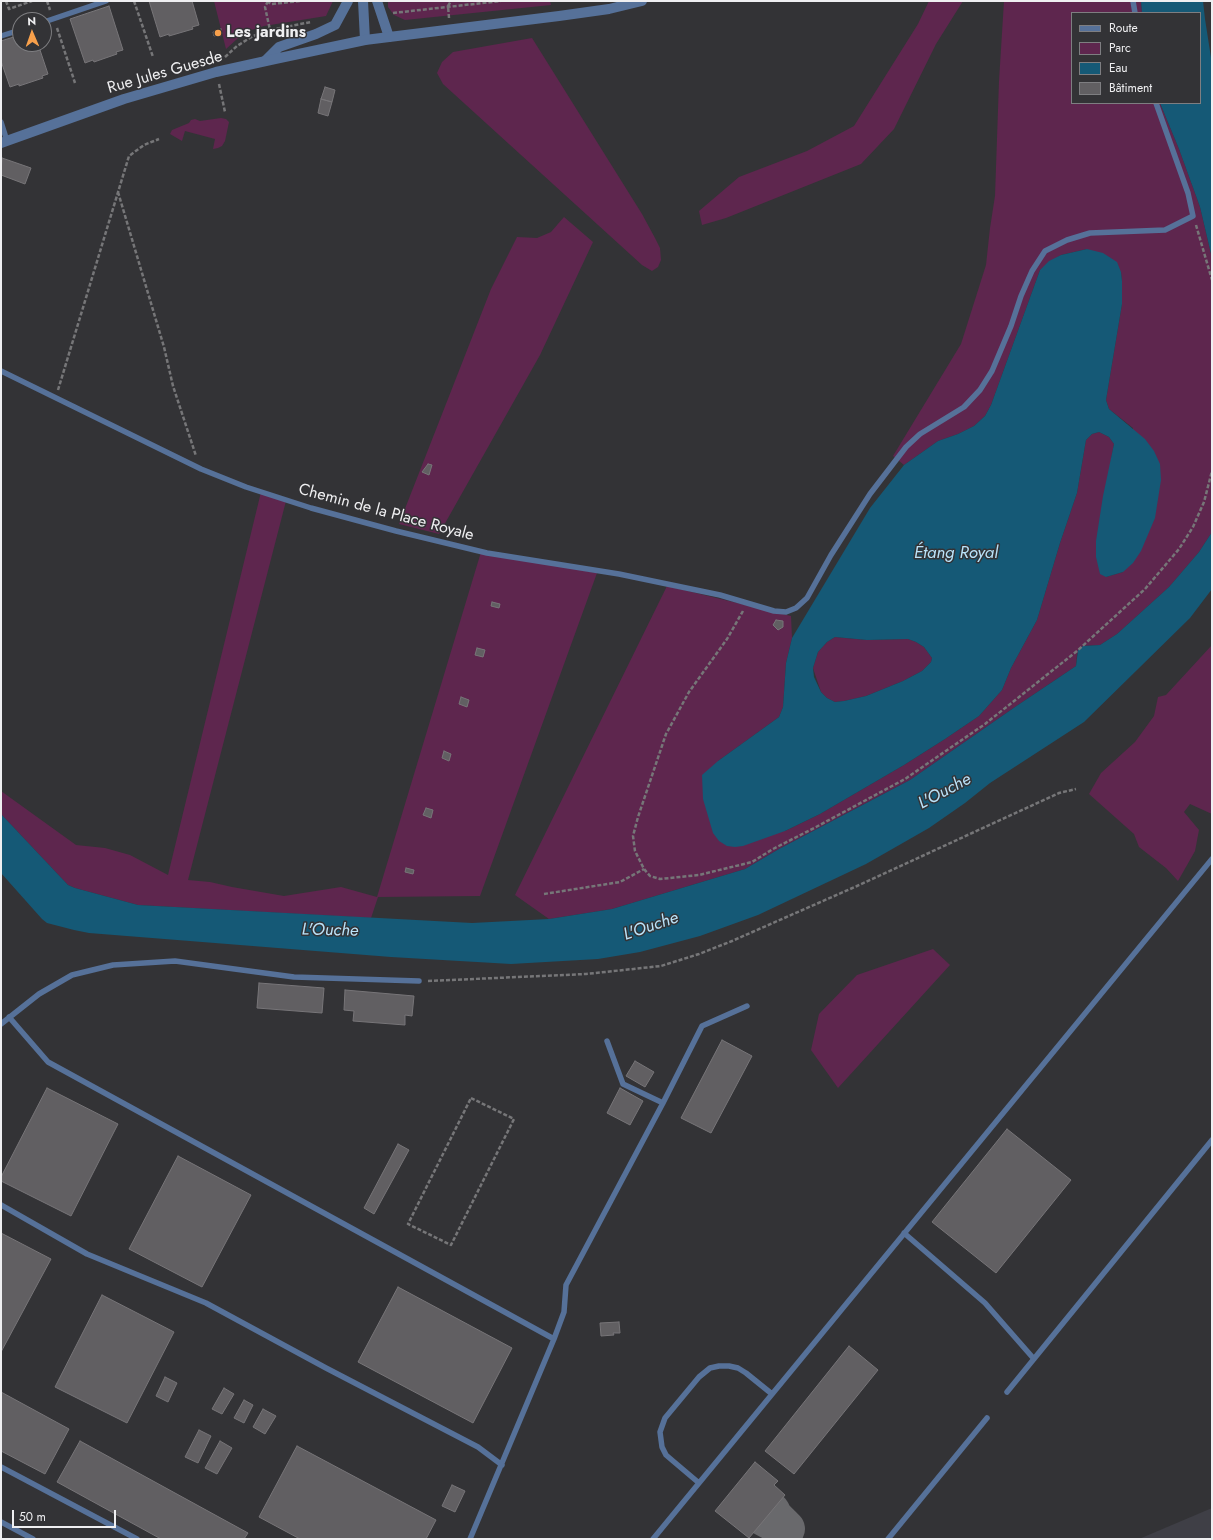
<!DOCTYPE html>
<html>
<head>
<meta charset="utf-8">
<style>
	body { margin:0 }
	#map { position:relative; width:1213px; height:1540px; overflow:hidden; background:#333336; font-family:Jost,sans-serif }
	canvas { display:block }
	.frame { position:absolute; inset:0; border:2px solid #efeff1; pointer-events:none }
	.legend { position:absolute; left:1071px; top:12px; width:130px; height:92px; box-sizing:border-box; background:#333336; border:1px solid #7e7e81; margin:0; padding:5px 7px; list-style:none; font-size:12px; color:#efeff1 }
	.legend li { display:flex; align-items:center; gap:8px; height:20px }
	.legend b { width:20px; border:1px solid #7e7e81 }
	.north { position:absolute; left:12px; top:12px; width:40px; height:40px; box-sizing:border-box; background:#333336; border:1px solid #7e7e81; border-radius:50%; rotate:358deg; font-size:11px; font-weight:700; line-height:16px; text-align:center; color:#efeff1 }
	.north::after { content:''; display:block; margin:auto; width:14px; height:18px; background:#f8a04b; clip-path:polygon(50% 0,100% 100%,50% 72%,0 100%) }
	.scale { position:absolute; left:12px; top:1510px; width:104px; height:18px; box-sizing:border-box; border:2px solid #efeff1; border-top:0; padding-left:5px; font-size:12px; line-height:14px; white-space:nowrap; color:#efeff1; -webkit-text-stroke:3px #333336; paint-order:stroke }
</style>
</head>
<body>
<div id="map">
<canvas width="1213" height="1540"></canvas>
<div class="frame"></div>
<ul class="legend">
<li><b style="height:5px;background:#567199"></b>Route</li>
<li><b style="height:11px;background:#5e264e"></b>Parc</li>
<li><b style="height:11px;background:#155976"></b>Eau</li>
<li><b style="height:11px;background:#615f62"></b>Bâtiment</li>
</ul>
<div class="north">N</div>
<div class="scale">50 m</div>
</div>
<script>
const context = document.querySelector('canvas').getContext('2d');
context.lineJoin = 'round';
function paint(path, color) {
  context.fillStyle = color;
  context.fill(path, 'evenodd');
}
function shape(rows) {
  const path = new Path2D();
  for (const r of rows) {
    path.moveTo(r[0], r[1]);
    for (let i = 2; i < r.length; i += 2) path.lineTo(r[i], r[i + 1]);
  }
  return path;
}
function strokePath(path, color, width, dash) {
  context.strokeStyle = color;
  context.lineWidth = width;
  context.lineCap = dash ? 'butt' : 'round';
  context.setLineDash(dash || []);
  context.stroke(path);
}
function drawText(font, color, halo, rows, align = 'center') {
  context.font = font + ' Jost,sans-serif';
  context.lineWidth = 3;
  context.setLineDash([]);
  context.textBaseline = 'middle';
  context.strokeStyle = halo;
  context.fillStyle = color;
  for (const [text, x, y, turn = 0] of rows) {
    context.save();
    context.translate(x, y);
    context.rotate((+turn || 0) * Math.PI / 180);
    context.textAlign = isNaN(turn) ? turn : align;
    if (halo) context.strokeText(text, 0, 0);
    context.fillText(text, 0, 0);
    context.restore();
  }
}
paint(shape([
	[1212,1508,1212,1539,1139,1539]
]), '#3f3f46');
paint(shape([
	[214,1,333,1,326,16,264,26,251,30,237,39,226,49],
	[388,1,550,1,551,5,405,20,394,15,388,7],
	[929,1,963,1,936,44,894,129,861,164,726,218,702,225,699,211,739,177,807,151,854,126,918,24],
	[1004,1,1141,1,1142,13,1072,13,1072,103,1160,103,1179,149,1200,207,1212,258,1212,532,1199,552,1169,587,1117,634,1100,645,1083,646,1077,654,1076,666,1015,707,910,780,779,849,745,869,612,909,549,919,515,895,667,586,791,616,792,638,786,663,783,707,779,717,718,761,785,831,820,814,904,765,945,739,979,716,1002,690,1011,668,1037,620,1060,543,1077,493,1086,440,1092,434,1099,432,1109,437,1114,444,1111,460,1106,577,1123,572,1133,428,1109,409,1106,400,1122,304,1122,281,1121,272,1087,249,1061,255,1040,270,991,405,985,416,974,426,958,434,938,441,904,465,893,456,961,344,986,265,990,228,995,196,999,81],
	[532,38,642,214,655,238,660,248,661,260,658,267,652,271,642,265,443,84,437,73,442,62,453,52],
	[221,118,226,119,229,122,225,141,222,146,218,148,213,149,215,139,185,131,182,141,170,134,172,130,189,123,191,120,195,119,200,121],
	[564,217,593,242,540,355,439,534,399,524,491,289,517,237,537,238,551,232],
	[261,492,286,501,188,880,210,882,232,887,284,896,341,887,377,897,481,552,597,573,480,896,378,897,371,918,138,905,75,888,68,885,1,814,1,791,76,845,105,848,130,855,168,875],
	[835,637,867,640,908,639,916,642,924,647,932,658,931,662,922,671,903,681,866,696,844,701,835,702,827,698,821,692,813,668,818,652,827,642],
	[1212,645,1212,814,1190,804,1184,812,1199,830,1195,851,1178,881,1166,868,1139,847,1134,834,1089,794,1101,773,1135,742,1154,716,1158,697,1166,695],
	[933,949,950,965,838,1088,811,1050,819,1014,857,975]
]), '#5e264e');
paint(shape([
	[1141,1,1203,1,1205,19,1212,64,1212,258,1200,207,1179,149,1160,103,1200,103,1200,13,1142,13],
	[1087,249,1103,253,1117,262,1121,272,1122,281,1122,304,1106,400,1109,409,1145,439,1154,451,1160,464,1161,480,1155,518,1141,551,1133,563,1123,572,1106,577,1100,574,1096,557,1096,541,1103,496,1114,444,1109,437,1099,432,1092,434,1086,440,1077,493,1060,543,1037,620,1011,668,1002,690,979,716,945,739,904,765,820,814,785,831,743,846,735,847,727,846,719,841,713,833,703,799,702,775,718,761,779,717,783,707,786,663,792,638,870,508,904,465,938,441,958,434,974,426,985,416,991,405,1040,270,1049,261,1061,255],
	[835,637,867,640,908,639,916,642,924,647,932,658,931,662,922,671,903,681,866,696,844,701,835,702,827,698,821,692,814,677,813,668,818,652,827,642],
	[1212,532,1212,589,1190,618,1084,722,990,783,965,803,929,828,866,864,758,915,700,936,640,952,598,959,511,964,391,957,89,933,74,930,47,923,42,919,1,873,1,814,68,885,75,888,138,905,472,923,549,919,612,909,745,869,779,849,910,780,1015,707,1076,666,1078,650,1083,646,1100,645,1117,634,1169,587,1199,552]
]), '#155976');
strokePath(shape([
	[765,1518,786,1529,774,1517,771,1511]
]), '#69696c', 38);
const building = shape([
	[149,1,192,1,199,25,192,27,193,29,169,36,169,34,160,37,149,1],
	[109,6,123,50,116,52,117,54,94,62,93,60,85,63,70,19,109,6],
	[221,29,222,34,214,36,213,32,221,29],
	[20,35,20,44,38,44,48,74,42,76,43,78,19,86,19,84,10,87,1,61,1,41,20,35],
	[325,87,335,90,332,102,321,99,325,87],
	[321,99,332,102,328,116,318,113,321,99],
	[2,158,31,168,25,184,1,175,2,158],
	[428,464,432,465,429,475,422,472,428,464],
	[492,602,500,604,499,608,491,606,492,602],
	[776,620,783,621,783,627,778,630,773,625,776,620],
	[477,648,485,650,483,657,475,655,477,648],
	[461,697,469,700,467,707,459,704,461,697],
	[444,751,451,754,449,761,442,758,444,751],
	[426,808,433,810,431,818,423,815,426,808],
	[406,868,414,870,413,874,405,872,406,868],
	[259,983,324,988,322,1013,257,1008,259,983],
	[345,990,414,996,412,1016,405,1015,405,1025,353,1021,354,1011,344,1010,345,990],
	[722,1040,752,1056,711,1133,681,1118,722,1040],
	[635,1061,654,1072,645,1087,626,1076,635,1061],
	[47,1088,118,1124,71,1216,1,1181,1,1177,47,1088],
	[620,1088,643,1101,630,1125,607,1113,620,1088],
	[1007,1129,1071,1180,996,1273,932,1222,1007,1129],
	[398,1144,409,1150,374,1214,364,1208,398,1144],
	[178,1156,251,1195,202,1287,129,1249,178,1156],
	[1,1233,51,1259,1,1352,1,1233],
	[398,1287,512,1348,473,1423,358,1362,398,1287],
	[102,1295,174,1332,127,1423,55,1387,102,1295],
	[619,1322,620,1333,613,1333,614,1335,601,1336,600,1323,619,1322],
	[849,1346,878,1370,794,1474,765,1451,849,1346],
	[165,1377,177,1383,168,1402,156,1396,165,1377],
	[224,1388,234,1394,222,1414,212,1409,224,1388],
	[1,1392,69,1429,45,1474,1,1451,1,1392],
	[244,1400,253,1405,244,1423,234,1418,244,1400],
	[263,1409,276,1416,265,1434,253,1427,263,1409],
	[199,1430,211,1436,198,1463,185,1457,199,1430],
	[80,1441,248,1533,244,1539,161,1539,57,1482,80,1441],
	[220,1441,232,1448,217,1474,205,1468,220,1441],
	[297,1446,436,1520,426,1539,300,1539,259,1517,297,1446],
	[755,1462,778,1481,774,1485,785,1495,749,1538,715,1511,755,1462],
	[452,1485,465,1491,455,1512,442,1506,452,1485]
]);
paint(building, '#615f62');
strokePath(building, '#777578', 1);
strokePath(shape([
	[6,1,9,9,32,1],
	[47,1,50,10],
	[134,1,153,57],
	[267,1,271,4,301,1],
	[268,1,265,7,270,30],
	[393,13,501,1],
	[449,18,448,6,451,1],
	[57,28,75,83],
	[225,57,237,46,253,36,270,30,311,22],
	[219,84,225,112],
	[118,192,164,347,173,386,196,456],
	[1196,225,1212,280],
	[58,390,129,156,144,145,159,139],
	[743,611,727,639,689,692,666,734,638,817,633,836,635,851,644,869,650,876,660,879,699,875,752,862,773,849,816,827,905,779,985,724,1077,651,1145,589,1179,549,1193,527,1204,502,1212,471],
	[544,894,620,882,644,869],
	[428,981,586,974,661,966,699,954,732,941,857,886,1059,793,1076,789],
	[471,1098,514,1119,451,1245,408,1224,471,1098]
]), '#767678', 2.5, [4, 2]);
strokePath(shape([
	[1133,1,1135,13],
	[44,22,106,1],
	[1,36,20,30],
	[1,122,7,141],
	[1,371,201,469,246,487,311,508,396,531,487,553,619,574,720,595,774,611,786,612,796,608,807,598,831,555,870,494,906,447,920,434,964,407,980,390,992,371,1011,326,1021,296,1032,271,1045,251,1067,240,1090,233,1165,230,1193,216,1188,193,1156,103],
	[9,1017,48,1062,554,1339,470,1539],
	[1,1024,39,994,72,975,113,965,175,961,294,977,419,981],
	[607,1041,623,1084,663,1103],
	[1,1205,87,1254,206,1303,326,1368,478,1447,502,1465],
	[904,1233,985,1303,1034,1359],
	[554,1339,564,1312,566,1285,663,1103,702,1026,747,1006],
	[1007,1392,1212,1140],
	[1,1467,137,1539],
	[699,1483,673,1461,666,1455,662,1447,660,1432,665,1418,699,1377,710,1368,719,1366,729,1366,738,1368,746,1373,772,1394],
	[1,1522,33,1539],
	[653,1539,1212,859],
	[888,1539,987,1418]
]), '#567199', 5.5);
strokePath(shape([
	[363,1,365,40],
	[377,1,389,37],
	[265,61,279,47,316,34,335,25,348,1]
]), '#567199', 10);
strokePath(shape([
	[1,143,124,99,216,72,275,59,365,40,559,16,609,9,642,1]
]), '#567199', 10);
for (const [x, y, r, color] of [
	[218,33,4,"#f8a04b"]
]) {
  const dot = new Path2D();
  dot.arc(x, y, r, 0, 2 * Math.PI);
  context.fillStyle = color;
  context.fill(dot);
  strokePath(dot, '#333336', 1.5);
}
drawText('bold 16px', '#efeff1', '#333336', [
	["Les jardins",226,33]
], 'left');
drawText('16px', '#efeff1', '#333336', [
	["Rue Jules Guesde",165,73,-16],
	["Chemin de la Place Royale",386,513,15]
]);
drawText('italic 17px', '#bae3f9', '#333336', [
	["Étang Royal",956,554],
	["L'Ouche",945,792,-28],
	["L'Ouche",651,927,-19],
	["L'Ouche",330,931,1]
]);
</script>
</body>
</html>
